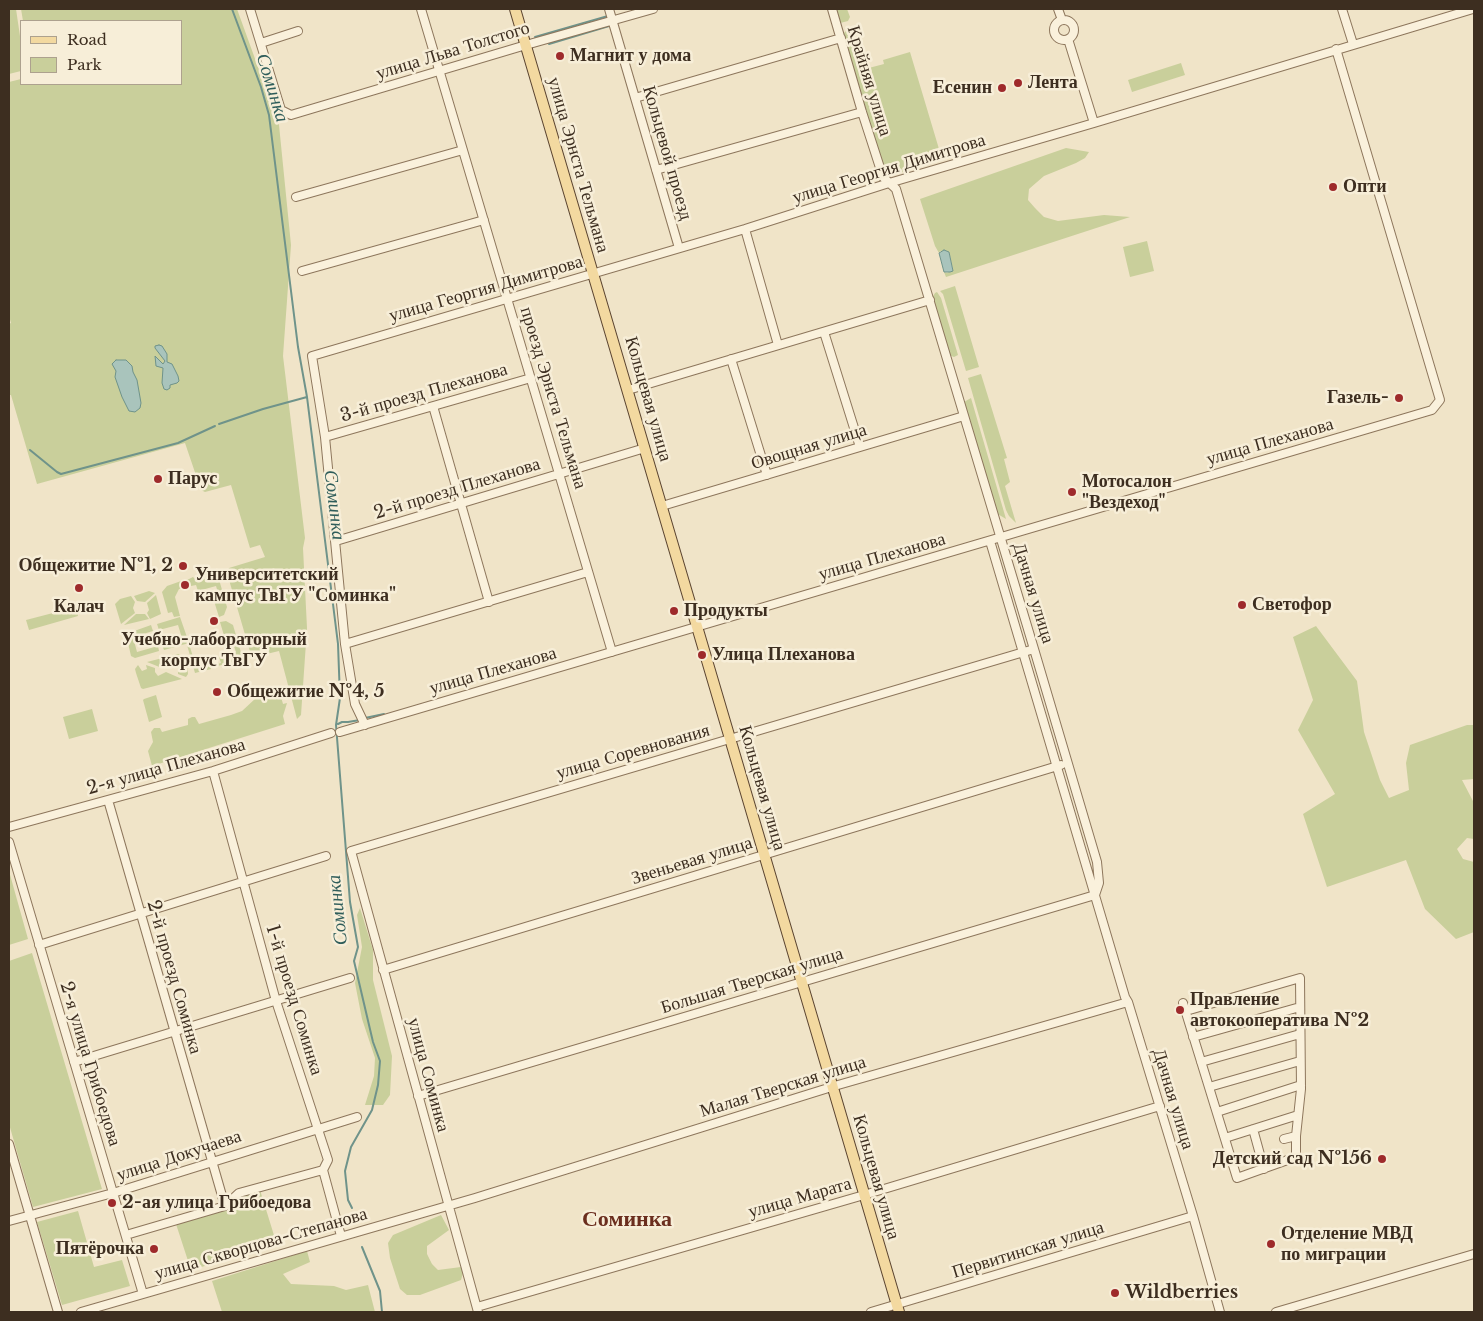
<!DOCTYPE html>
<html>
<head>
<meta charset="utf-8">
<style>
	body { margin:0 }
	#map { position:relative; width:1483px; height:1321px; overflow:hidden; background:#f0e4c8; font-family:"Libre Baskerville",serif }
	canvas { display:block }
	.frame { position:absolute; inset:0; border:10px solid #3d2e20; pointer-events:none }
	.legend { position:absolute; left:20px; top:20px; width:162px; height:65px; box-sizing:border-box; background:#f7eed8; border:1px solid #ada18e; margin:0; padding:6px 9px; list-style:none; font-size:15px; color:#3d2e20 }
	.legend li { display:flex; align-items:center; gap:10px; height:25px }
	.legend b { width:25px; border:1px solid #ada18e }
</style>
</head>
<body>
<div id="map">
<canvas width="1483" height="1321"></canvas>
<div class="frame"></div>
<ul class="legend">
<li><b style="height:6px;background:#f3d9a0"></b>Road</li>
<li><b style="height:14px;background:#c9cf9b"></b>Park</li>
</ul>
</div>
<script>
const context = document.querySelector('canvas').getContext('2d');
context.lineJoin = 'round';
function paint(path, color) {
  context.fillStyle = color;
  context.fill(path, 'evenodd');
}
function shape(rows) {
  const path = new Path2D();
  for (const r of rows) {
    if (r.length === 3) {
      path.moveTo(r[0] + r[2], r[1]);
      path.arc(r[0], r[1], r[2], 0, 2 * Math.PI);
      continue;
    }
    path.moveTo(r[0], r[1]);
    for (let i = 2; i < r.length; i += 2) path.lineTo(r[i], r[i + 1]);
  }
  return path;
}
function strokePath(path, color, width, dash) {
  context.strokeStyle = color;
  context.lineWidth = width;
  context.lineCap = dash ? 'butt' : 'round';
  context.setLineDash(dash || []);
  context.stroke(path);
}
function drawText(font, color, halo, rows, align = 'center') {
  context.font = font + ' "Libre Baskerville",serif';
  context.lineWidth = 5;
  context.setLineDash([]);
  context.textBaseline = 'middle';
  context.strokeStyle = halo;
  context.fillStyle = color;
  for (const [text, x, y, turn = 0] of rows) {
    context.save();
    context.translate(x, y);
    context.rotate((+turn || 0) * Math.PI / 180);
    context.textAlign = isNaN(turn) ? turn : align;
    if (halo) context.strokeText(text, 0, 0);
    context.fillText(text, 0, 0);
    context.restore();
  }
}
paint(shape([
	[9,9,16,9,21,43,21,71,9,74],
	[21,9,237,9,279,125,291,245,283,356,305,538,303,548,307,628,301,715,297,719,279,651,254,657,251,655,227,573,229,568,265,557,260,545,250,548,231,485,205,492,201,490,185,443,37,484,11,395,9,395,9,324,11,323,9,316,9,82,21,79,21,84,181,84,181,21,23,21],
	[836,9,847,9,850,17,848,21,840,23],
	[847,30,852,30,854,32,865,69,884,64,883,60,910,52,942,159,890,176,883,169,843,34],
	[1181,63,1185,75,1132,92,1128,80],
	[1066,148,1089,152,1085,158,1076,163,1044,176,1029,189,1028,200,1035,208,1044,217,1058,221,1104,215,1130,217,946,277,944,272,947,273,953,270,949,252,940,251,939,253,935,246,920,199],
	[1147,241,1154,271,1130,277,1123,247],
	[955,286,979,367,966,371,943,294,940,291],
	[937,292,941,298,958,355,954,357,949,355,932,298,935,293],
	[981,374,1007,458,1004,459,1010,482,1005,486,1016,523,1009,516,1006,510,968,378],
	[971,398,1006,519,996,513,964,402],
	[218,576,227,607,224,615,219,617,214,601,220,599,216,586,198,591,196,585,191,586,187,580,193,577,197,581],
	[184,580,186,587,179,589,175,597,180,616,174,617,172,612,168,613,162,592,167,586],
	[149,591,155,593,145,602,137,601,134,596],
	[156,595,161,614,150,619,147,613,149,610,147,603],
	[131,596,135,602,133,608,135,613,121,624,115,604,120,599],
	[76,607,78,616,29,630,26,620],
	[136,614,145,614,149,619,124,625],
	[180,617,189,643,164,650,162,645,182,638,178,625,159,630,157,624],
	[226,621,233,625,242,656,240,660,214,667,214,665,221,663,219,657,236,652,231,638,225,639,220,622],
	[151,625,153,631,133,637,137,652,158,646,159,651,135,658,131,656,126,634],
	[1316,626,1357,681,1364,732,1380,780,1389,798,1409,790,1406,763,1410,745,1467,725,1474,725,1474,779,1462,780,1474,803,1474,839,1467,838,1457,849,1463,859,1474,862,1474,932,1456,939,1425,909,1406,860,1327,887,1303,814,1335,794,1298,730,1313,700,1293,637],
	[189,644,195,663,200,662,202,668,210,666,211,669,195,673,187,645],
	[178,654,184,656,187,664,188,674,186,677,178,674,178,666,175,662,171,662,162,668,147,662],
	[138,665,142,671,147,669,146,665,155,668,155,672,158,676,166,672,182,679,143,689,141,688,136,673,135,669],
	[276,691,282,695,283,696,281,697,283,704,287,703,283,716,285,724,152,766,148,751,153,742,151,732,154,728,160,728,162,732,188,725,188,719,192,717,195,717,199,724,231,715,242,711,256,698],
	[156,695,162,717,149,722,143,700,144,699],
	[92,709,98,731,69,739,63,717],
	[9,871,28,939,9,945],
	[360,908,373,950,373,980,392,1056,390,1095,383,1105,365,1105,374,1076,375,1058,362,1019,355,983,362,947,357,915],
	[32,953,102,1189,33,1207,9,1124,9,961],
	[260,1190,277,1245,191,1270,176,1224,245,1204,243,1194],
	[78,1211,94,1267,122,1260,130,1286,62,1305,37,1222],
	[441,1215,449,1230,427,1246,427,1254,432,1264,438,1270,461,1267,463,1273,461,1280,420,1295,407,1295,400,1289,390,1258,388,1243,393,1235],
	[307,1251,310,1262,283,1274,291,1284,334,1286,346,1290,368,1285,375,1312,222,1312,212,1281]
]), '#c9cf9b');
const water = shape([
	[944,250,949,252,953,271,950,272,944,272,939,253,944,250],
	[159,345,162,346,167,354,167,362,172,364,178,376,179,381,177,383,170,385,170,388,167,390,164,389,162,383,163,368,156,366,155,356,163,364,165,361,155,348,155,346,159,345],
	[116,360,126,360,132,366,133,372,137,380,141,403,140,408,135,412,129,411,122,397,115,377,116,371,112,364,116,360]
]);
paint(water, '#a9c4bc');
strokePath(water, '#6f938a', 1);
strokePath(shape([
	[232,9,261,87,269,115,298,347,307,397,338,644,340,698,336,725,350,902,358,947,354,961,373,1042,380,1061,378,1085,372,1110,351,1147,345,1171,348,1200,352,1208],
	[535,37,608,16],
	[549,44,609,26],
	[219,424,263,409,307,397],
	[30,450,57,472,61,474,178,443,215,426],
	[365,718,384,714],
	[338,724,342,722,348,722,360,720],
	[362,1247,380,1291,382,1312]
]), '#6f938a', 2);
const minor = shape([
	[250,9,281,110,291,115,526,45,653,9],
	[421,9,612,652],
	[609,9,679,248],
	[832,9,862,112,883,177,896,189,1034,649,1097,862,1099,883,1095,895],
	[1058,9,1062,20],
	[1342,9,1353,44],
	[1064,30,10],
	[1068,39,1094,123],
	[261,43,298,31],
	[635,98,841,38],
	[656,170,862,112],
	[296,197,463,150],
	[745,229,778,345],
	[302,271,484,220],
	[824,332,860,447],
	[731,359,767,475],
	[628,390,930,300],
	[433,406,489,602],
	[325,437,531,378],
	[662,506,964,416],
	[336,541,645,448],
	[990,541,1125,997,1128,1002,1193,1216,1220,1312],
	[345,644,588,572],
	[365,725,355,704,345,644,325,437,312,356,745,229,889,183,1094,123,1473,9],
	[340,732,1432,410,1440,400,1336,49],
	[213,771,276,1001,328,1160,323,1170,341,1236],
	[108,800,225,1206],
	[9,827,213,771,331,733],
	[9,842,143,1294],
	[39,945,326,856],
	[383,970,1061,765],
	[1183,1003,1237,1178,1296,1157,1296,1136,1284,1139],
	[1186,1011,1300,978,1301,1089,1296,1136],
	[1193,1037,1300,1007],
	[74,1062,350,978],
	[1201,1062,1300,1034],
	[1209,1087,1300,1061],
	[418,1096,1095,895],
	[1217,1112,1301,1085],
	[1253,1129,1264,1169],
	[1225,1138,1298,1115],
	[9,1144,58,1312],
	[9,1221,113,1193,357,1117],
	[126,1235,225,1206,239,1193,323,1170],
	[477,1307,864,1195,1160,1106],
	[81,1312,475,1198,838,1085,1128,1002],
	[478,1312,351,851,1034,649],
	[871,1312,1193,1216],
	[1276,1312,1474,1254]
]);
const major = shape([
	[515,9,899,1312]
]);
strokePath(minor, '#8d765c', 10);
strokePath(major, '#5b4430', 12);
strokePath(minor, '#faf1dc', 8);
strokePath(major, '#f3d9a0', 10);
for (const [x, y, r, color] of [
	[560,56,5,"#9e2a2b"],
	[1018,83,5,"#9e2a2b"],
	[1002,88,5,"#9e2a2b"],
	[1333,187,5,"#9e2a2b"],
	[1399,398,5,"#9e2a2b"],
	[158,479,5,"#9e2a2b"],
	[1072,492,5,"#9e2a2b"],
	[183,566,5,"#9e2a2b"],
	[185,585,5,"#9e2a2b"],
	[79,588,5,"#9e2a2b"],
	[1242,605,5,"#9e2a2b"],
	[674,611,5,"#9e2a2b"],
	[214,621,5,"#9e2a2b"],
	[702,655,5,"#9e2a2b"],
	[217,692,5,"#9e2a2b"],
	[1180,1010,5,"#9e2a2b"],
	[1382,1159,5,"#9e2a2b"],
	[112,1203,5,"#9e2a2b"],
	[1271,1244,5,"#9e2a2b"],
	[154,1249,5,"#9e2a2b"],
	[1115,1293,5,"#9e2a2b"]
]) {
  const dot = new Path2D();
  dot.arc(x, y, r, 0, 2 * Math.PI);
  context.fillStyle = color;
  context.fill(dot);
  strokePath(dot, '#f7eed8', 2);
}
drawText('18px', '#3d2e20', '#f7eed8', [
	["улица Льва Толстого",453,51,-17],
	["Крайняя улица",869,81,73],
	["Кольцевой проезд",667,153,74],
	["улица Эрнста Тельмана",578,165,74],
	["улица Георгия Димитрова",889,169,-17],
	["улица Георгия Димитрова",486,289,-16],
	["3-й проезд Плеханова",424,393,-16],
	["проезд Эрнста Тельмана",553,398,73],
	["Кольцевая улица",648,399,74],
	["улица Плеханова",1270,442,-16],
	["Овощная улица",809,447,-17],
	["2-й проезд Плеханова",457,489,-17],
	["улица Плеханова",882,557,-16],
	["Дачная улица",1033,593,73],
	["улица Плеханова",493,671,-16],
	["улица Соревнования",633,752,-16],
	["2-я улица Плеханова",166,767,-16],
	["Кольцевая улица",762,788,74],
	["Звеньевая улица",692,861,-17],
	["2-й проезд Соминка",174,977,74],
	["Большая Тверская улица",752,981,-17],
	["1-й проезд Соминка",294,1000,73],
	["2-я улица Грибоедова",90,1064,73],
	["улица Соминка",428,1075,75],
	["Малая Тверская улица",783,1087,-17],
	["Дачная улица",1173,1099,73],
	["улица Докучаева",179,1156,-18],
	["Кольцевая улица",876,1177,74],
	["улица Марата",800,1198,-16],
	["улица Скворцова-Степанова",261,1244,-16],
	["Первитинская улица",1028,1250,-17]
]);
drawText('bold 18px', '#3d2e20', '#f7eed8', [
	["Магнит у дома",570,56],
	["Лента",1028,83],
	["Есенин",992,88,"right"],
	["Опти",1343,187],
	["Газель-",1389,398,"right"],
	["Парус",168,479],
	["Мотосалон",1082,482],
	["\"Вездеход\"",1082,503],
	["Общежитие №1, 2",173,566,"right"],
	["Университетский",195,575],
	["кампус ТвГУ \"Соминка\"",195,596],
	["Светофор",1252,605],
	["Калач",79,607,"center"],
	["Продукты",684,611],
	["Учебно-лабораторный",214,640,"center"],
	["корпус ТвГУ",214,661,"center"],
	["Улица Плеханова",712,655],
	["Общежитие №4, 5",227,692],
	["Правление",1190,1000],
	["автокооператива №2",1190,1021],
	["Детский сад №156",1372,1159,"right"],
	["2-ая улица Грибоедова",122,1203],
	["Отделение МВД",1281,1234],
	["по миграции",1281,1255],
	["Пятёрочка",144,1249,"right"],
	["Wildberries",1125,1293]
], 'left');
drawText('italic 19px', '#2f5d5a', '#f7eed8', [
	["Соминка",272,88,73],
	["Соминка",334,505,83],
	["Соминка",338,910,-96]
]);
drawText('bold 22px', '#6b2e1e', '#f7eed8', [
	["Соминка",627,1220]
]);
</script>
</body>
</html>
